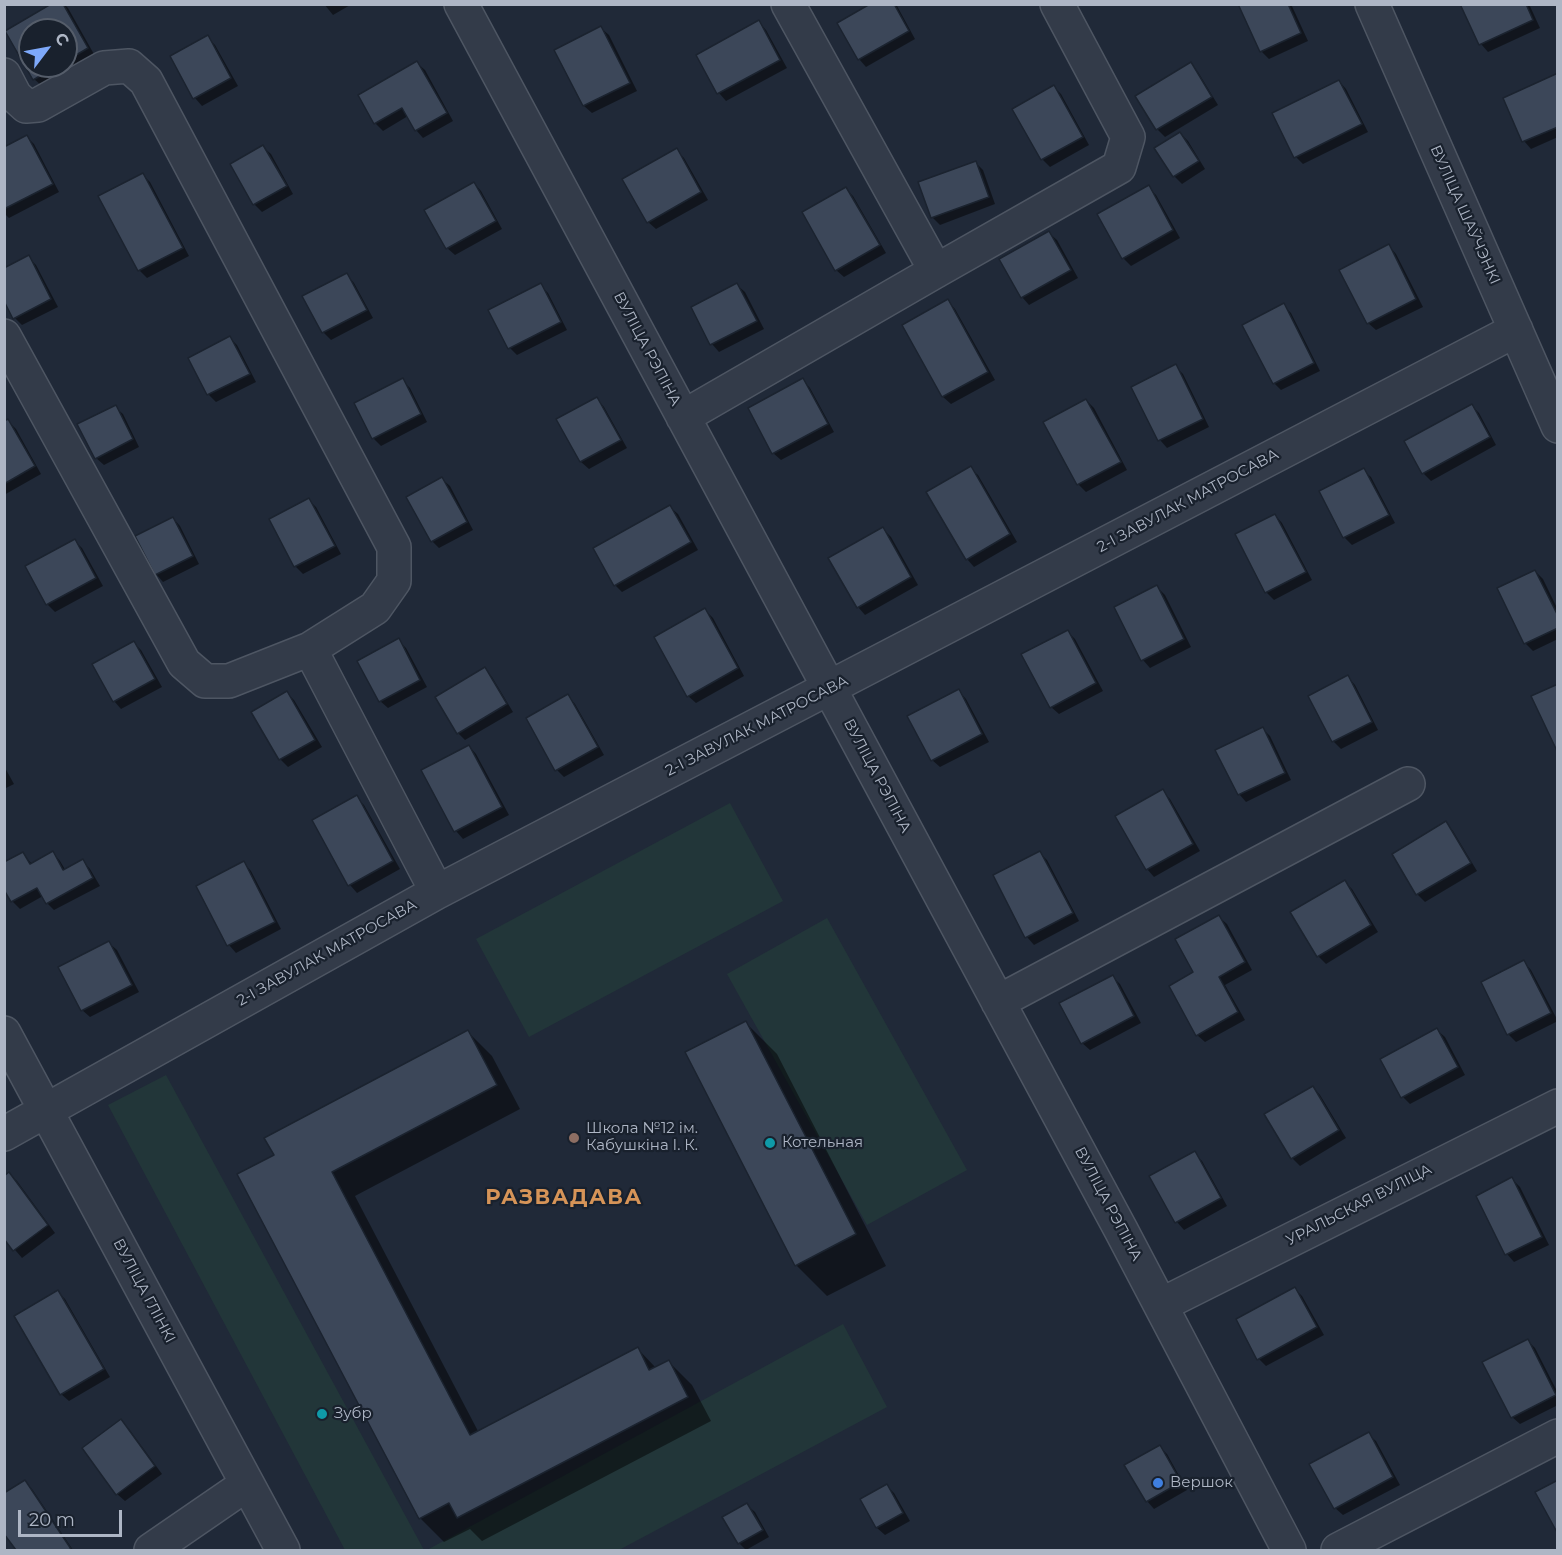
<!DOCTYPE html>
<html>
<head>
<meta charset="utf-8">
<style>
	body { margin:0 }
	#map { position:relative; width:1562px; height:1555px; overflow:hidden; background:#202938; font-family:Montserrat,sans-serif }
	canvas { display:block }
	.frame { position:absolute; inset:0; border:6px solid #aeb6c5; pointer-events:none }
	.north { position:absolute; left:18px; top:18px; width:60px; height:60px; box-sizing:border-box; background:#19212d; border:2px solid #555d6a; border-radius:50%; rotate:58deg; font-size:16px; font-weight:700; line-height:24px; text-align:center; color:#aeb6c5 }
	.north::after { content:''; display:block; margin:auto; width:21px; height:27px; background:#7ea9fa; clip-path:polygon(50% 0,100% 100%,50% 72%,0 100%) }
	.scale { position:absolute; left:18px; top:1510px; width:104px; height:27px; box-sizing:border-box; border:3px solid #aeb6c5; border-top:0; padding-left:8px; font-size:18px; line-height:21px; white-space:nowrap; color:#aeb6c5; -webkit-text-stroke:4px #19212d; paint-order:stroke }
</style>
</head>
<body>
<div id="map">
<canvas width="1562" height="1555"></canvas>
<div class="frame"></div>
<div class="north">С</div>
<div class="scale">20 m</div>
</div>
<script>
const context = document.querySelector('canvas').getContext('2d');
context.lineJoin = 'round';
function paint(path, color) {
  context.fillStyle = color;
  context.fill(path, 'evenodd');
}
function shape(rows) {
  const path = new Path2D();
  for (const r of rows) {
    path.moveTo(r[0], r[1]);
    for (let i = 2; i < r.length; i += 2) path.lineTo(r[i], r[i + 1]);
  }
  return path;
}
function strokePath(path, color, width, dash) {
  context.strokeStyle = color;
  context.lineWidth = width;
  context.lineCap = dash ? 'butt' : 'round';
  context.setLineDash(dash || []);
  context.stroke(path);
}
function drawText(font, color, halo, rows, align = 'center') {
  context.font = font + ' Montserrat,sans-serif';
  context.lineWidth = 4.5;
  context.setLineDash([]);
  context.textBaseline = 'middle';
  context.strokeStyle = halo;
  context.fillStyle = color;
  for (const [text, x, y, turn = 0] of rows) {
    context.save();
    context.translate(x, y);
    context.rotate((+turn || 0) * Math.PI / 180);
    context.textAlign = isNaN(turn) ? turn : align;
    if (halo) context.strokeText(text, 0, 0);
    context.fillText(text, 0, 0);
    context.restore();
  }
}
paint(shape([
	[730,803,783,901,529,1037,476,939],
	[827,918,967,1170,867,1225,727,974],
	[166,1075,424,1550,345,1550,108,1105],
	[843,1324,887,1407,619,1550,427,1550]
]), '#223639');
paint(shape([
	[54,4,64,4,68,8,95,56,42,86,34,79,7,31],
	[30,30,66,30,66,66,30,66],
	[324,4,352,4,333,15],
	[873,4,896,4,915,39,866,67,859,59],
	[1240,4,1291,4,1308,41,1269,59,1262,52],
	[1462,4,1529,4,1540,28,1488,52,1481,44],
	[759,22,766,30,787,68,726,101,719,93],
	[601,28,609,35,637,91,592,113,584,106,556,50],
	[207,37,215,45,238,86,202,106,195,98,172,56],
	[417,63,425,70,453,121,423,138,416,130,408,116,383,131,375,123],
	[1191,64,1198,72,1218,105,1165,137,1157,129,1137,96],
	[1558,75,1558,137,1531,149,1524,141,1505,99],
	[1339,81,1346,89,1368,132,1303,164,1296,157],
	[1054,87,1061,94,1089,145,1050,167,1042,159],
	[1180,133,1188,141,1205,169,1182,184,1174,176,1157,148],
	[27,137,34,144,59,192,9,218,4,213,4,148],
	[263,147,271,154,293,194,262,212,254,204],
	[676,150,684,158,708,200,656,229,648,222],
	[975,162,983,170,995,204,940,225,932,217],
	[143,175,150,182,189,256,147,278,139,270,100,197],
	[474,183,481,191,502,229,455,255,447,248],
	[1148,187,1156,195,1180,238,1131,266,1123,258],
	[846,189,853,196,886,253,844,277,836,270],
	[1049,233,1057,240,1078,278,1029,305,1022,297],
	[1389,246,1396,254,1423,307,1376,330,1368,323],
	[28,257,36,265,58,307,22,325,15,318],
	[347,275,354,283,373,318,331,340,323,332,305,297],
	[540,285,548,293,567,330,517,355,510,348],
	[737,285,745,292,764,329,719,352,712,344],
	[948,301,955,309,995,380,951,404,943,397,904,325],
	[1283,305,1291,313,1320,371,1281,390,1274,383],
	[230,338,237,345,256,382,216,402,209,395,190,358],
	[1175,366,1183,374,1209,427,1167,448,1160,440,1133,387],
	[402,380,410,388,427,422,381,446,373,438,356,404],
	[803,380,810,388,834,432,781,460,773,453],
	[597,399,604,407,627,448,589,469,581,462,558,420],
	[1086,400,1094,408,1127,470,1086,492,1079,485,1045,423],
	[1471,405,1479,413,1496,445,1431,481,1423,473],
	[115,407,123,414,139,447,104,465,96,458],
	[8,421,16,429,41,474,4,495,4,423],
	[970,468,978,475,1017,542,974,567,967,559],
	[1363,470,1371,477,1395,523,1352,545,1345,538,1321,491],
	[442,479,450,486,473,530,439,548,432,541],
	[309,500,316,507,341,554,303,574,295,566,271,520],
	[670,507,678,514,698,550,622,592,615,585],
	[1275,515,1282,523,1312,580,1274,600,1266,592],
	[173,518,180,526,199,564,163,582,156,574],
	[883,529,891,537,918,585,865,615,858,607],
	[75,541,82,548,103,586,55,612,47,604],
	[1535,571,1543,579,1558,610,1558,639,1533,651,1525,643],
	[1157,587,1165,595,1191,647,1150,668,1143,660],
	[705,610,713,618,744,676,696,703,688,696],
	[1067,631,1075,639,1103,691,1059,714,1051,707],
	[398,640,406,648,427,687,388,708,380,701],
	[134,643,141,650,162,687,121,709,114,701],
	[484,669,492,677,513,712,465,740,458,733],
	[1348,677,1355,685,1378,730,1341,749,1333,741,1310,696],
	[959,691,966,699,989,742,940,767,932,760],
	[287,693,294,700,322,747,288,767,280,759,253,712],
	[568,696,575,704,604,755,564,777,557,770],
	[1263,729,1270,736,1291,780,1246,802,1239,794],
	[469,746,476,754,509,815,463,839,456,831,423,771],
	[4,766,14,784,4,789],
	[1162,791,1170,799,1200,851,1154,877,1147,869],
	[356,797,364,805,400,869,357,893,350,885,314,821],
	[1446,823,1453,831,1477,871,1425,902,1417,894],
	[53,853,60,861,66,871,83,861,90,869,100,886,54,910,47,903,43,896,20,909,12,901,23,854,32,864],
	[1040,853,1047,860,1079,921,1034,945,1027,937,995,876],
	[244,863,251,871,281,929,236,953,229,945],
	[1345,882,1352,889,1378,932,1326,964,1318,956],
	[1219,917,1227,924,1252,970,1225,985,1245,1020,1205,1042,1197,1035],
	[109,943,117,950,139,992,90,1017,82,1010],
	[1524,962,1531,970,1558,1021,1516,1042,1508,1034,1483,983],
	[1113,977,1120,984,1141,1023,1090,1050,1082,1043],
	[746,1023,777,1054,886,1266,827,1296,796,1265],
	[1437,1030,1445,1037,1465,1075,1410,1104,1403,1097],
	[468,1032,492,1056,520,1109,355,1196,479,1433,638,1349,656,1368,668,1361,692,1385,711,1421,482,1541,470,1529,444,1542,420,1518,276,1155],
	[1313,1087,1320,1095,1346,1138,1300,1166,1292,1158],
	[1194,1153,1202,1161,1227,1206,1184,1230,1177,1222],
	[9,1174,17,1181,55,1233,22,1258,4,1237],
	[1512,1179,1520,1187,1549,1245,1514,1262,1507,1254,1478,1197],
	[1295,1289,1302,1296,1324,1335,1266,1366,1259,1359],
	[58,1292,65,1299,110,1377,69,1401,61,1394],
	[1527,1340,1535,1348,1558,1393,1558,1405,1520,1424,1512,1417],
	[121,1421,129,1429,162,1474,125,1501,117,1494],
	[1368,1434,1376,1441,1400,1485,1343,1515,1335,1508],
	[1160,1447,1167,1454,1187,1490,1154,1509,1147,1501],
	[24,1482,32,1489,73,1550,18,1550,4,1531],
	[887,1486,894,1493,910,1521,885,1535,877,1528,862,1499],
	[747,1505,755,1512,769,1537,746,1550,739,1543]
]), '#0007');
const building = shape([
	[51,4,63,4,88,48,66,61,66,30,30,30,30,66,57,66,33,80,5,31,51,4],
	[870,4,894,4,909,31,858,60,837,23,870,4],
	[1238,4,1288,4,1301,33,1260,52,1238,4],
	[1460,4,1526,4,1533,20,1479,45,1460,4],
	[759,20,780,60,717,94,696,55,759,20],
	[601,26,630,83,583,106,554,50,601,26],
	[208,35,231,78,193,99,170,56,208,35],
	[417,61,447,113,415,131,402,108,374,124,358,95,417,61],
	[1191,62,1212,97,1156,130,1135,96,1191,62],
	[1558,73,1558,127,1522,142,1503,98,1558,73],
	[1339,80,1362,124,1294,158,1272,113,1339,80],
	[1054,85,1083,137,1041,160,1012,109,1054,85],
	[1180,132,1199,161,1173,177,1154,148,1180,132],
	[27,135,53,184,4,209,4,147,27,135],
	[263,145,287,186,253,205,230,164,263,145],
	[677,148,701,192,647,223,622,179,677,148],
	[976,161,989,197,931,218,918,182,976,161],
	[143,173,183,248,138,271,98,196,143,173],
	[474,182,496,221,446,249,424,210,474,182],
	[1149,185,1173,230,1122,259,1097,214,1149,185],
	[846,187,880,245,835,271,802,212,846,187],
	[1049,231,1071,270,1021,298,999,259,1049,231],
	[1389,244,1416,299,1367,324,1339,270,1389,244],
	[29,255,51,299,13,319,4,301,4,268,29,255],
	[347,273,367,310,322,333,302,296,347,273],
	[541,283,561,322,508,349,488,310,541,283],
	[737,283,757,321,710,345,691,307,737,283],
	[948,299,988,372,942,397,902,325,948,299],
	[1284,303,1314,363,1273,384,1242,325,1284,303],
	[230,336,250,374,207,395,188,358,230,336],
	[1176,364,1203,419,1158,441,1131,387,1176,364],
	[403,378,421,414,372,439,354,403,403,378],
	[803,378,828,424,772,454,748,408,803,378],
	[597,397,621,440,580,462,556,419,597,397],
	[1086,399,1121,462,1077,485,1043,422,1086,399],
	[1472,404,1490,437,1422,474,1404,441,1472,404],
	[116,405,133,439,95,459,77,424,116,405],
	[8,419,35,466,4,484,4,421,8,419],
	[971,466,1010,534,966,560,926,492,971,466],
	[1364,468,1389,515,1343,538,1319,491,1364,468],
	[442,477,467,522,431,542,406,497,442,477],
	[309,498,335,546,294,567,269,519,309,498],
	[670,505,691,542,614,586,593,548,670,505],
	[1275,514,1306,572,1265,593,1235,534,1275,514],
	[173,517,193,556,155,575,135,536,173,517],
	[883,527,911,577,857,608,828,558,883,527],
	[75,539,96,578,46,605,25,566,75,539],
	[1535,570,1558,616,1558,628,1524,644,1497,588,1535,570],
	[1157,585,1184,639,1141,661,1114,607,1157,585],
	[705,608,738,668,687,697,654,637,705,608],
	[1068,630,1096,683,1050,708,1021,654,1068,630],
	[399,638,420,680,379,702,357,661,399,638],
	[134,641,155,679,113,702,92,664,134,641],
	[485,667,507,704,457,734,435,697,485,667],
	[1348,675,1372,722,1332,742,1308,696,1348,675],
	[1558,684,1558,753,1531,696,1558,684],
	[959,689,982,734,931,761,907,716,959,689],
	[287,691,315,740,279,760,251,712,287,691],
	[568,694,598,747,555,771,526,718,568,694],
	[1263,727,1285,773,1238,795,1215,750,1263,727],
	[469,745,502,807,454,832,421,770,469,745],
	[1163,789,1193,844,1146,870,1115,816,1163,789],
	[357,795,393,861,348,886,312,820,357,795],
	[1446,821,1471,863,1416,895,1392,854,1446,821],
	[53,851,63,870,83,859,93,878,46,904,37,888,11,902,4,890,4,862,23,852,30,864,53,851],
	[1040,851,1073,913,1025,938,993,875,1040,851],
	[244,861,275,922,227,946,196,886,244,861],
	[1345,880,1371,925,1317,957,1290,912,1345,880],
	[1219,915,1245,962,1219,977,1238,1012,1196,1036,1169,986,1193,972,1175,939,1219,915],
	[109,941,132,985,81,1011,58,967,109,941],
	[1524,960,1551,1013,1507,1035,1481,982,1524,960],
	[1113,975,1134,1016,1081,1044,1059,1003,1113,975],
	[746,1021,856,1234,795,1266,685,1052,746,1021],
	[1437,1028,1458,1067,1401,1098,1380,1059,1437,1028],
	[468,1030,497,1085,332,1172,470,1435,638,1347,649,1370,669,1360,688,1397,457,1518,449,1503,419,1519,237,1174,274,1155,264,1138,468,1030],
	[1313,1086,1339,1130,1291,1159,1264,1114,1313,1086],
	[1195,1151,1221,1198,1175,1223,1149,1176,1195,1151],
	[9,1172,48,1225,13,1251,4,1239,4,1176,9,1172],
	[1512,1177,1542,1237,1505,1255,1476,1196,1512,1177],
	[1295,1287,1317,1327,1257,1360,1236,1319,1295,1287],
	[58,1290,104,1369,60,1395,14,1316,58,1290],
	[1528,1339,1556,1395,1511,1418,1482,1362,1528,1339],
	[121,1419,155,1466,116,1495,82,1448,121,1419],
	[1369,1432,1393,1477,1334,1509,1309,1464,1369,1432],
	[1160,1445,1181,1482,1146,1502,1124,1465,1160,1445],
	[25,1480,71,1549,68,1550,16,1550,4,1534,4,1493,25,1480],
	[1558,1480,1558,1534,1535,1492,1558,1480],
	[887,1484,903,1513,876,1528,860,1499,887,1484],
	[747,1503,763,1530,738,1544,722,1517,747,1503]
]);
paint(building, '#3c4759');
strokePath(building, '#1b232f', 1.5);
const minor = shape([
	[461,4,1121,1230,1289,1550],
	[788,4,936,271],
	[1372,4,1558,426],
	[4,75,15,96,26,106,38,105,104,68,129,66,146,81,394,547,394,581,375,608,310,649,437,892],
	[4,336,184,663,205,681,229,681,310,649],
	[683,417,936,271,1119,167,1128,137,1057,4],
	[998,1002,1408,784],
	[4,1033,283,1550],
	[4,1134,437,892,1516,330],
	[1161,1305,1558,1106],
	[151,1550,247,1484],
	[1338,1550,1558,1436]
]);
strokePath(minor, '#4e5663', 36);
strokePath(minor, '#333b49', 33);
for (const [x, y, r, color] of [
	[574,1138,6,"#8d6e63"],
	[770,1143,6,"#0f9aa8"],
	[322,1414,6,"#0f9aa8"],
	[1158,1483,6,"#3f7fe0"]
]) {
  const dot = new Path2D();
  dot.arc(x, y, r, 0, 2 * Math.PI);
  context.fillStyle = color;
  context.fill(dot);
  strokePath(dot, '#19212d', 2);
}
drawText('15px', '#aeb6c5', '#19212d', [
	["ВУЛІЦА ШАЎЧЭНКІ",1465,215,66],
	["ВУЛІЦА РЭПІНА",647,349,62],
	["2-І ЗАВУЛАК МАТРОСАВА",1188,501,-28],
	["2-І ЗАВУЛАК МАТРОСАВА",757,726,-27],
	["ВУЛІЦА РЭПІНА",877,776,62],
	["2-І ЗАВУЛАК МАТРОСАВА",327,953,-29],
	["ВУЛІЦА РЭПІНА",1108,1204,62],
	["УРАЛЬСКАЯ ВУЛІЦА",1359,1205,-27],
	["ВУЛІЦА ГЛІНКІ",144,1291,62]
]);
drawText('15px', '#aeb6c5', '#19212d', [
	["Школа №12 ім.",586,1129],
	["Кабушкіна І. К.",586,1146],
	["Котельная",782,1143],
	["Зубр",334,1414],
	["Вершок",1170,1483]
], 'left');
context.letterSpacing = '1.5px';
drawText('bold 21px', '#d69458', '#19212d', [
	["РАЗВАДАВА",564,1198]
]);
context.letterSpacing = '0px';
</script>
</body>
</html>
